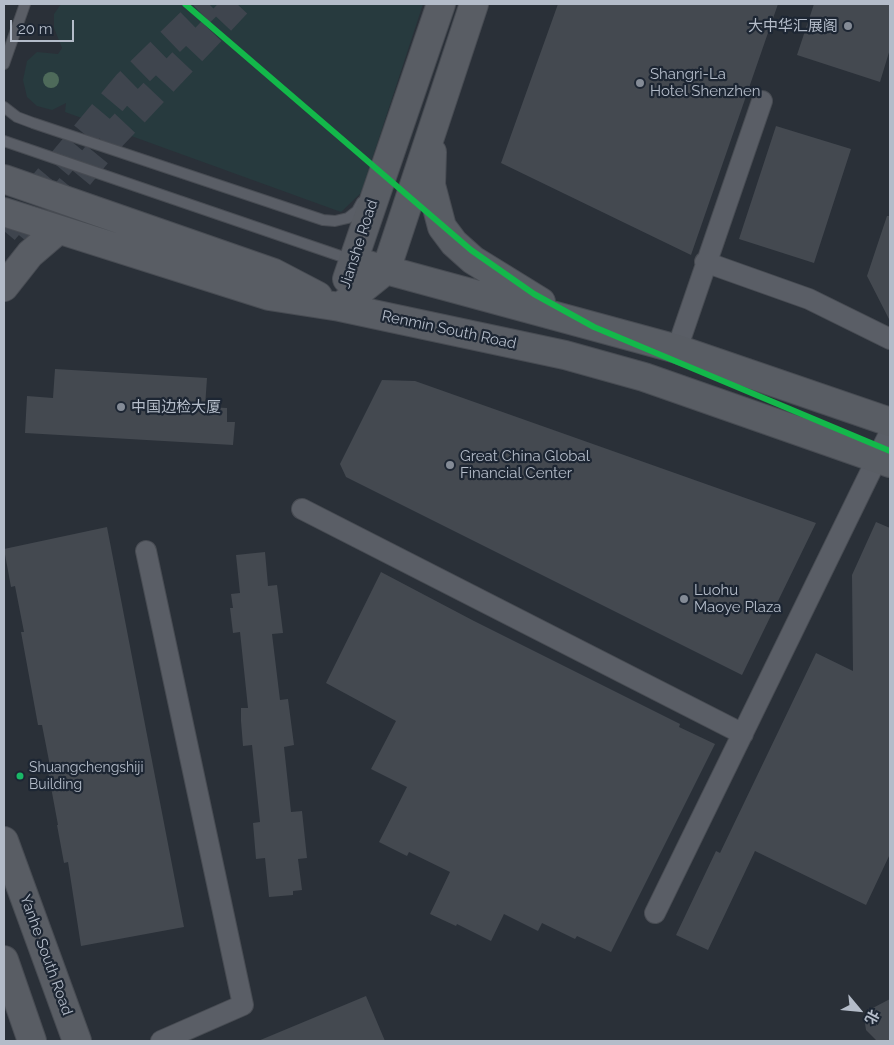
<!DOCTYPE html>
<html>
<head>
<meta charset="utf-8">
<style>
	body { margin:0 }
	#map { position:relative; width:894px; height:1045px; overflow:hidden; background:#2a3038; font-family:Raleway,"Noto Sans SC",sans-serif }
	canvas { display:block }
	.frame { position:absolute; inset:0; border:5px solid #b4bcc9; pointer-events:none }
	.north { position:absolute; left:834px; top:985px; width:50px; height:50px; -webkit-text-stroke:4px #1d2633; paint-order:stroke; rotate:118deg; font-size:14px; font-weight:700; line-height:20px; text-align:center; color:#b4bcc9 }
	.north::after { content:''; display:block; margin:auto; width:18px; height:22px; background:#b4bcc9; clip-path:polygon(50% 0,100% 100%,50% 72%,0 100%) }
	.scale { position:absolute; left:10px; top:20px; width:64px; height:22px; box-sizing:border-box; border:2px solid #b4bcc9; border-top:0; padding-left:6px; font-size:15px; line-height:18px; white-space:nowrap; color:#b4bcc9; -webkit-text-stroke:4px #1d2633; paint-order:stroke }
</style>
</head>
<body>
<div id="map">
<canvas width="894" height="1045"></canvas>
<div class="frame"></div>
<div class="north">北</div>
<div class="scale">20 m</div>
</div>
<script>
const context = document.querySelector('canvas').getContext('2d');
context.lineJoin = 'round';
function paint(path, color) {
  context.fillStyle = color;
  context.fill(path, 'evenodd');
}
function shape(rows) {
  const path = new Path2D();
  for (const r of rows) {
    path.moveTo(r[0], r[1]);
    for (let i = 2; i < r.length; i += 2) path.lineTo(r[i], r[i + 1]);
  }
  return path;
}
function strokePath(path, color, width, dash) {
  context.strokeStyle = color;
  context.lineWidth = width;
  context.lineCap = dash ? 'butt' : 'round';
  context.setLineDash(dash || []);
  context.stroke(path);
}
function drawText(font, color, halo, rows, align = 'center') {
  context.font = font + ' Raleway,"Noto Sans SC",sans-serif';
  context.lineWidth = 4.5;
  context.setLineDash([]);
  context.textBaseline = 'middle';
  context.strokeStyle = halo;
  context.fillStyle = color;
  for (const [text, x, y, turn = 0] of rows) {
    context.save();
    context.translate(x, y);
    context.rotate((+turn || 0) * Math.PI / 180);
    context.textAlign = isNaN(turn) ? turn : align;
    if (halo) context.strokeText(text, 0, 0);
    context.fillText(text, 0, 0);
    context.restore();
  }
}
paint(shape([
	[61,4,423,4,361,193,341,212,65,112,66,103,52,110,37,106,27,97,23,80,27,61,37,52,58,54,62,48,54,28,54,14]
]), '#273a3e');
paint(shape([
	[558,4,778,4,691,255,501,163],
	[814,4,890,4,890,49,880,82,797,55],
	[776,126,851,149,814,263,739,239],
	[887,216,890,216,890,321,867,276],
	[55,369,207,378,205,407,227,408,227,422,235,422,233,445,25,433,27,396,53,398],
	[382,380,415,381,816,523,742,675,346,477,340,464],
	[876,522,890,528,890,854,866,905,755,851,708,950,676,935,716,851,720,853,816,653,853,671,852,575],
	[107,527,184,927,81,946,68,862,64,863,57,825,58,825,48,771,51,771,42,725,38,725,21,632,24,632,15,586,11,587,4,549],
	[265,552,268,586,277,585,283,633,272,634,280,700,288,699,294,745,284,747,291,812,302,811,307,858,298,859,302,890,293,891,293,895,269,897,265,858,256,859,253,823,260,822,252,745,243,746,241,721,241,708,248,708,240,632,233,633,230,608,233,608,231,594,240,593,236,555],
	[381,572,474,621,680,724,679,727,715,744,611,952,577,936,575,939,542,923,538,931,504,914,491,941,457,924,456,926,430,914,450,872,409,852,407,856,379,842,407,787,371,769,396,721,326,683],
	[366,996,385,1041,258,1041],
	[890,999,890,1041,877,1041,866,1030,864,1017,869,1010]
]), '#444950');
strokePath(shape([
	[4,231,127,84,209,4],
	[26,241,108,141,237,4]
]), '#3f454e', 28, [28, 14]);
const service = shape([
	[4,64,25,4],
	[4,107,17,117,33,123,323,220,335,221,348,218,357,211,362,202],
	[4,141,352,260]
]);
const minor = shape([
	[705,262,809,299,890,339],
	[677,349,762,101],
	[302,509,743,734],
	[146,551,243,1005,161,1041],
	[655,913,890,432]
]);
const secondary = shape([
	[432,152,431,185,442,227,454,243,473,260,541,302],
	[4,179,274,273,318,296],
	[4,212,269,296,340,307,565,355,644,377,890,463],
	[353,261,677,349,890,422],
	[347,279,441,4],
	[4,287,30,254,58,230],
	[340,307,386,270,474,4],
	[4,841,77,1041],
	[4,960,32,1041]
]);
strokePath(service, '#484c53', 12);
strokePath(minor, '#484c53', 22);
strokePath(secondary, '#484c53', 30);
strokePath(service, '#5a5e66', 10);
strokePath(minor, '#5a5e66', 20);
strokePath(secondary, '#595d64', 28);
strokePath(shape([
	[185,4,471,250,534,294,594,327,890,451]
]), '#13b84a', 6);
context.fillStyle = '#4e6a5a';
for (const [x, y] of [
	[51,80]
]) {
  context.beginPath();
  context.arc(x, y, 8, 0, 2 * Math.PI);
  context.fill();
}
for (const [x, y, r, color] of [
	[848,26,5,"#848b96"],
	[640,83,5,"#848b96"],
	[121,407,5,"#848b96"],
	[450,465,5,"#848b96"],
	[684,599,5,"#848b96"],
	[20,776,4.5,"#1ab867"]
]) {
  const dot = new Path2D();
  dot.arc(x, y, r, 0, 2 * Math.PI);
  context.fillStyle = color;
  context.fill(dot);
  strokePath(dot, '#1d2633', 2);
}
drawText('14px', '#b4bcc9', '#1d2633', [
	["Shuangchengshiji",29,768],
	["Building",29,785]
], 'left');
drawText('15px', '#b4bcc9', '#1d2633', [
	["大中华汇展阁",838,26,"right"],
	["Shangri-La",650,74],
	["Hotel Shenzhen",650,91],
	["中国边检大厦",131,407],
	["Great China Global",460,456],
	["Financial Center",460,473],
	["Luohu",694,590],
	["Maoye Plaza",694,607]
], 'left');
drawText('15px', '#b4bcc9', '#1d2633', [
	["Jianshe Road",359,244,-72],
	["Renmin South Road",449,330,12],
	["Yanhe South Road",46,955,70]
]);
</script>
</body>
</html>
